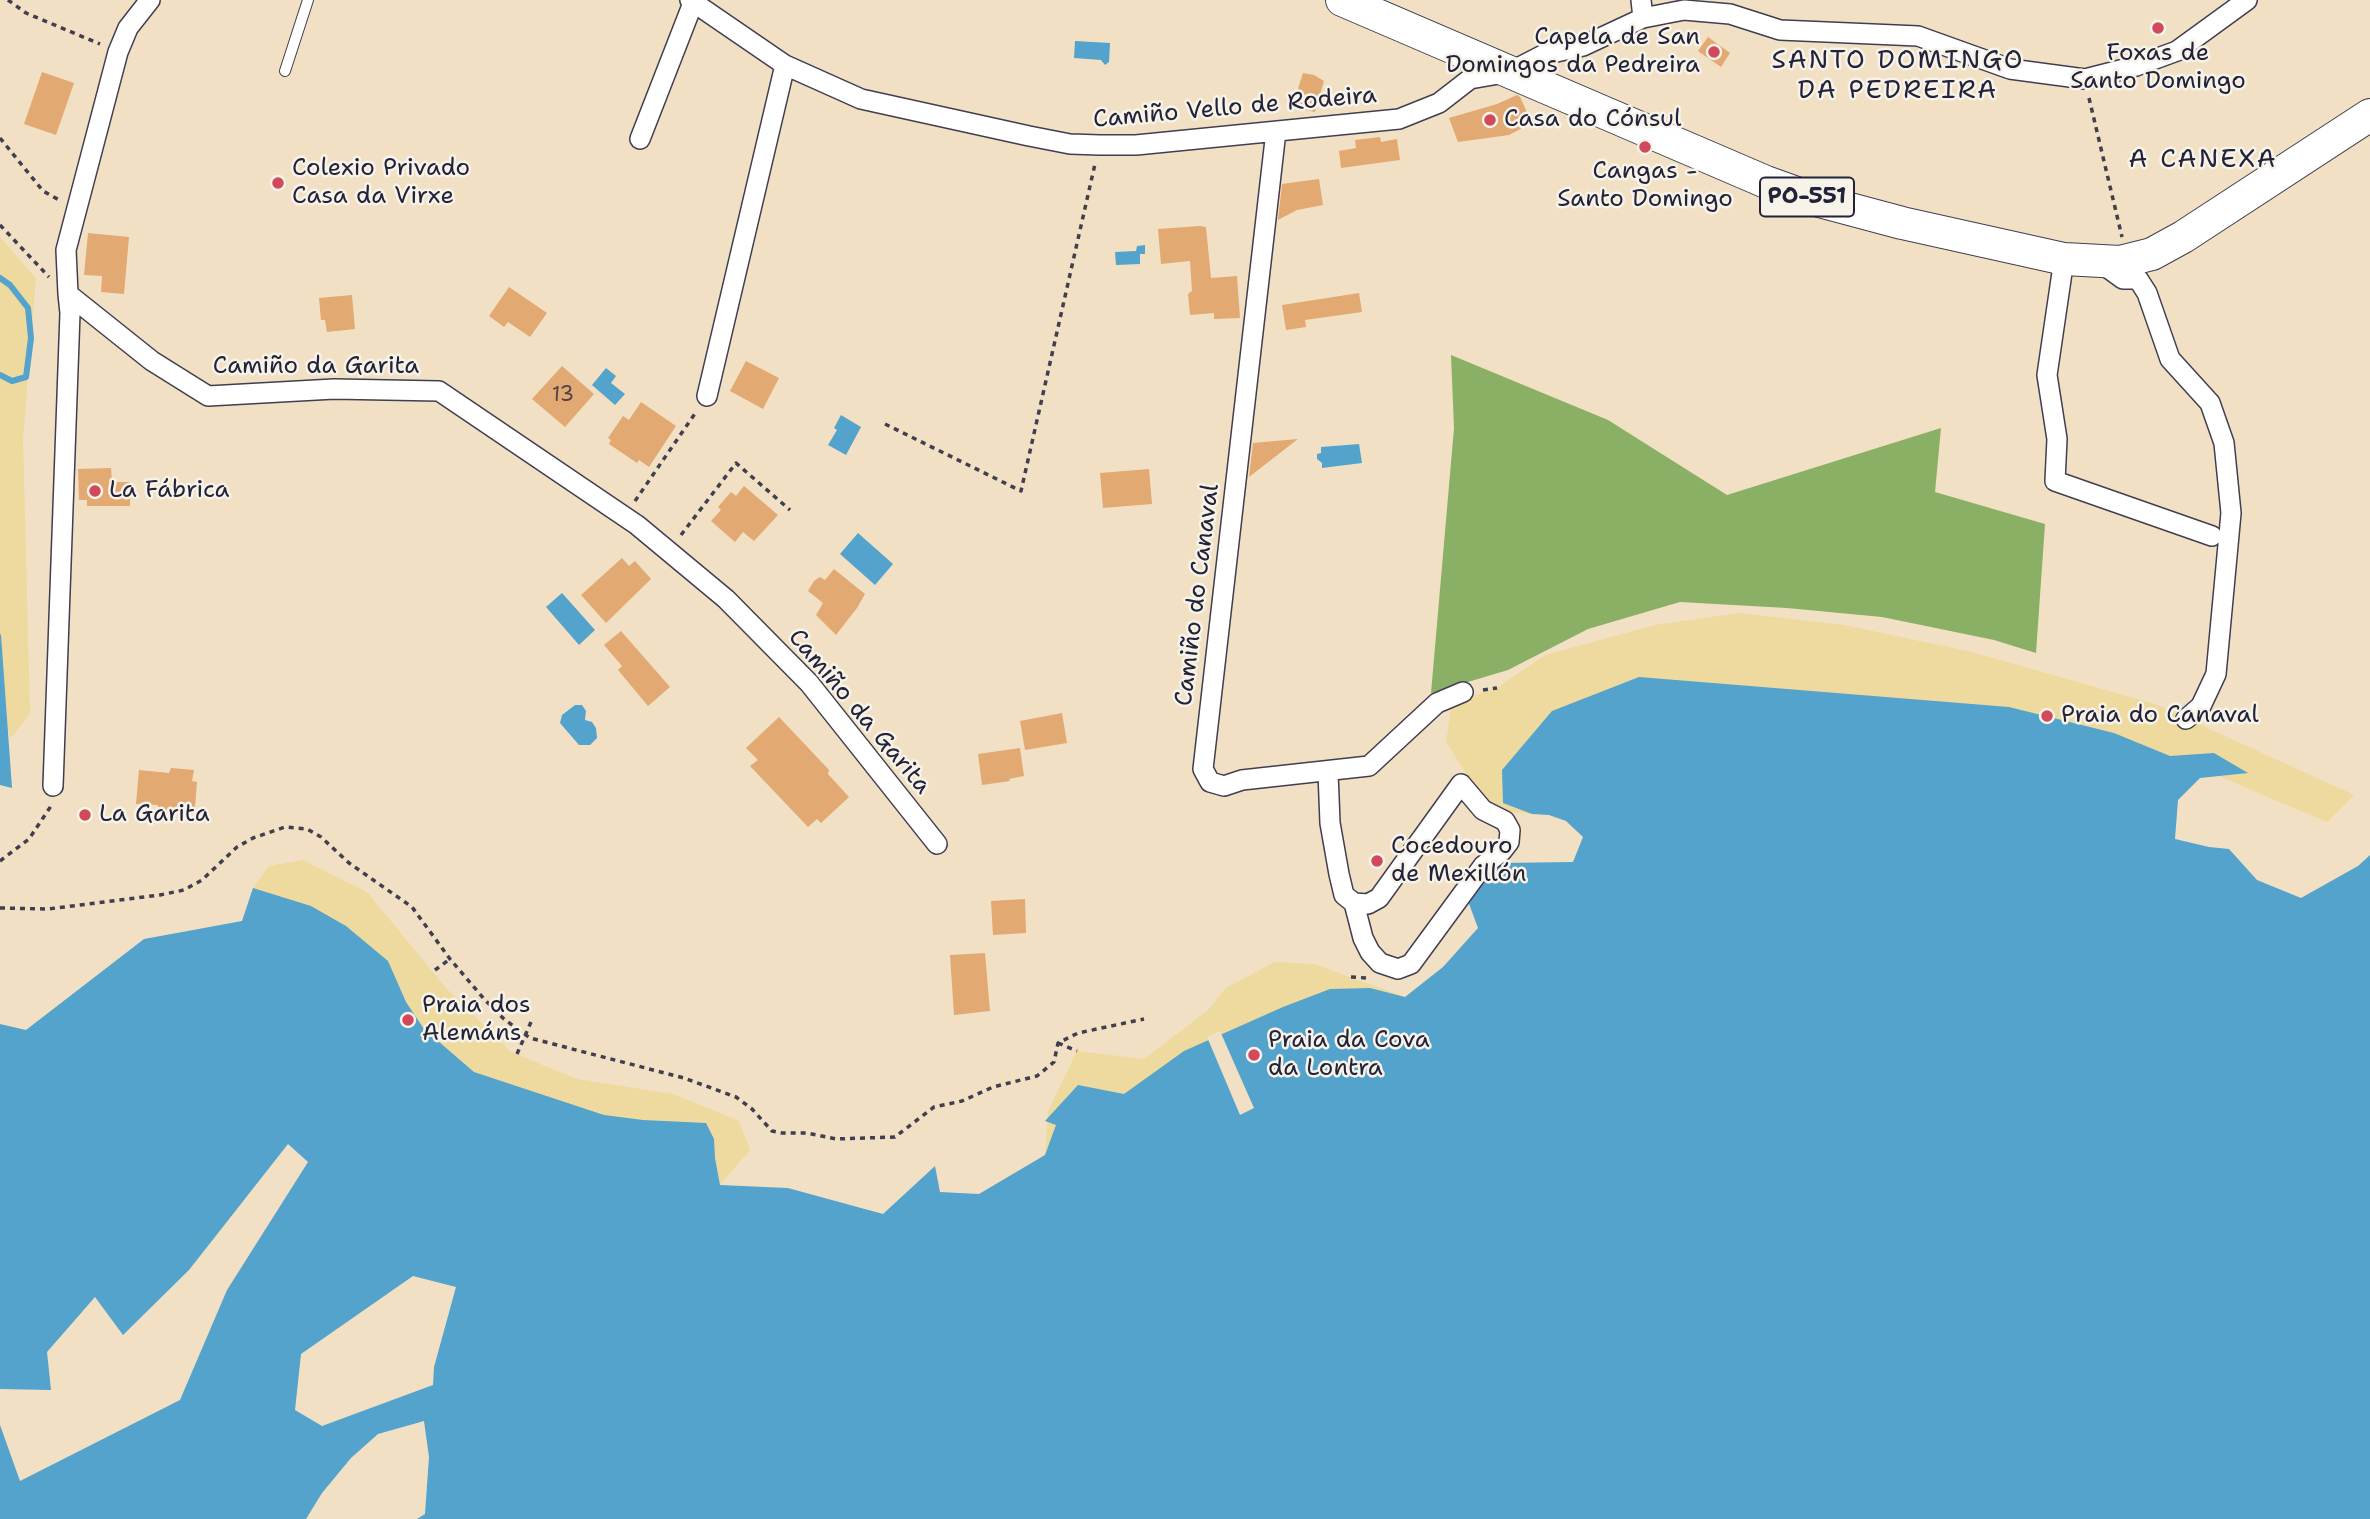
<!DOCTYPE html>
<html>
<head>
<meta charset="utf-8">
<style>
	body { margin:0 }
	canvas { display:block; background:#f1e0c3 }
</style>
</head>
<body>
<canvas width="2370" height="1519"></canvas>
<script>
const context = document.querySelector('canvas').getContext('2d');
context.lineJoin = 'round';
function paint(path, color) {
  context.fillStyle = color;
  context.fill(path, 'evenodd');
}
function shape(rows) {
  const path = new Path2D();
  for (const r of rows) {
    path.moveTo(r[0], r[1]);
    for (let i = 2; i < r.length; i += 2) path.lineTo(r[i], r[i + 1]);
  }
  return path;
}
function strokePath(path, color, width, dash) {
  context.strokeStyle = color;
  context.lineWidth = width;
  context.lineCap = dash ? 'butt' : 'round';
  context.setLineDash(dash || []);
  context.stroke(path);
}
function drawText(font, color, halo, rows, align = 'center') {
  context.font = font + ' "Shantell Sans",sans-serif';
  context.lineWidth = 5;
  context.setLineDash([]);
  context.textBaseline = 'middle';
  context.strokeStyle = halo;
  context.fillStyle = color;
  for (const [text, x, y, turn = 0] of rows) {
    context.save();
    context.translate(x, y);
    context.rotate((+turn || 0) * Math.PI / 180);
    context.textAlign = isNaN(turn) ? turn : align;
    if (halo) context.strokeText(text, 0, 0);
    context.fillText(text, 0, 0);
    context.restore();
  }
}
paint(shape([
	[1451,355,1608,420,1727,495,1941,428,1935,492,2045,524,2036,653,1994,640,1882,617,1787,608,1680,602,1588,629,1508,670,1431,693,1454,428]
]), '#8ab066');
paint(shape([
	[0,237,36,278,23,438,30,714,11,738,0,706],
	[1739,613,1844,625,1972,652,2155,704,2354,795,2327,822,2192,765,1543,771,1531,814,1489,810,1446,742,1452,703,1497,688,1545,655,1655,625],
	[303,860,367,892,446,988,511,1052,577,1079,673,1094,739,1121,750,1150,720,1185,628,1198,246,925,253,888,269,866],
	[1275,962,1314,964,1405,997,1045,1155,1048,1111,1077,1051,1144,1059,1208,1010,1226,988]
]), '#eeda9e');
paint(shape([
	[1075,41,1110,43,1109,62,1105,65,1101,60,1074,58],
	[1145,245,1145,254,1140,254,1140,264,1116,265,1115,252,1136,251,1137,246],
	[606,368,616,376,611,383,625,394,615,405,592,385],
	[841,415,861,427,846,455,828,445,837,430,834,428],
	[1359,444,1362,463,1322,468,1322,463,1317,459,1317,454,1321,453,1321,447],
	[858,533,893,564,875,585,840,554],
	[562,593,595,630,579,645,546,607],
	[0,634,1,635,12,788,0,785],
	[1639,677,2009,707,2114,733,2170,756,2214,753,2248,773,2200,778,2178,800,2175,839,2209,847,2229,849,2257,880,2301,898,2358,866,2370,855,2370,1519,417,1519,425,1514,429,1457,424,1421,378,1434,351,1458,322,1493,306,1519,0,1519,0,1425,20,1481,180,1400,227,1290,308,1162,288,1144,189,1270,123,1335,95,1297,47,1352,51,1390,0,1389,0,1024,26,1030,144,939,242,921,253,888,311,906,346,926,388,961,406,1002,424,1029,474,1072,604,1115,643,1120,706,1123,714,1139,715,1158,720,1185,788,1188,883,1214,935,1166,940,1192,979,1194,1045,1155,1056,1125,1045,1121,1078,1085,1124,1094,1184,1051,1283,1007,1330,989,1370,988,1405,997,1443,967,1478,928,1465,893,1499,863,1573,862,1583,837,1566,821,1549,815,1532,814,1503,803,1502,770,1552,711],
	[413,1276,456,1287,434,1367,433,1385,322,1426,295,1410,301,1354],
	[575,705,582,705,586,711,585,720,592,722,596,728,597,738,590,745,579,745,560,723,562,715]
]), '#53a3cd');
paint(shape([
	[1220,1031,1254,1108,1240,1115,1207,1037]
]), '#f1e0c3');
strokePath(shape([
	[0,278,10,285,28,308,31,338,26,377,12,381,0,375]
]), '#53a3cd', 6);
paint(shape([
	[1708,37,1730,53,1721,67,1698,51],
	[42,72,74,83,56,135,24,124],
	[1303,73,1314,75,1324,81,1315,112,1301,109,1301,105,1294,101],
	[1517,95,1520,97,1532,123,1509,135,1458,142,1449,118,1497,104],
	[1380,137,1381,142,1397,139,1400,160,1341,168,1339,151,1356,148,1355,140],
	[1319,179,1323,205,1297,210,1278,220,1282,184],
	[1200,226,1206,227,1211,278,1237,276,1240,318,1214,319,1214,313,1190,315,1188,294,1192,291,1190,261,1161,264,1158,229],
	[88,233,129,237,124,294,101,292,102,276,84,275],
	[509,287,547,313,530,337,508,322,504,327,489,316],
	[1359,293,1362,312,1305,320,1306,327,1286,330,1282,305],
	[352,295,355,329,327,332,325,320,321,320,319,298],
	[746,361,779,378,763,409,730,391],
	[562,366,594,394,565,427,532,399],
	[641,402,676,426,649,467,639,460,637,463,609,444,611,440,608,438,623,416,629,420],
	[1298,439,1249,477,1253,443],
	[111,468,112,482,130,482,130,506,87,506,87,500,79,500,78,469],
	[1149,469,1152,504,1103,508,1100,473],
	[744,486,778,515,754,541,743,532,735,542,711,521,721,510,718,507,731,492,736,496],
	[622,558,629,566,635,561,651,579,606,623,581,595],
	[834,569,865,594,857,608,836,635,816,615,823,603,808,591,814,581,820,577,825,580],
	[621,631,670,687,648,706,618,670,622,666,604,645],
	[1062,713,1067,743,1025,750,1020,721],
	[779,717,829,770,828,774,849,797,821,823,817,819,808,827,750,766,758,760,746,748],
	[1020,748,1024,776,1009,779,1010,781,982,785,978,754],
	[171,768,194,770,192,781,197,782,195,807,191,807,191,810,183,809,183,814,158,812,158,805,136,804,139,770,169,773],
	[1025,899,1026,933,993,935,991,901],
	[985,953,990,1011,954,1015,950,955]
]), '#e2a973');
const service = shape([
	[285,71,308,0]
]);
const minor = shape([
	[150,0,128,28,118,52,66,250,68,294,152,361,208,396,334,389,439,391,637,525,726,599,809,683,937,844],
	[690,0,785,65,861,99,1029,136,1070,144,1100,145,1136,145,1399,119,1439,103,1470,79,1510,72,1543,55,1583,46,1643,18,1684,10,1730,14,1780,30,1918,36,2010,69,2085,79,2136,66,2177,51,2247,0],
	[1641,0,1643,18],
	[1276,131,1203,769,1210,782,1224,786,1242,780,1369,766,1437,703,1463,692],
	[640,139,693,3],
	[2064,259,2047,375,2057,439,2055,481,2212,536],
	[2101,263,2123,279,2138,279,2147,293,2170,359,2210,403,2224,443,2231,513,2216,674,2201,706,2186,719],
	[707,396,785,65],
	[1328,772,1330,823,1339,874,1344,895,1354,903,1368,904,1379,898,1461,784,1483,810,1505,821,1510,830,1509,842,1502,851,1483,866,1411,964,1398,969,1380,963,1370,952,1363,938,1354,903],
	[53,786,70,313,68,294]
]);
const primary = shape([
	[1342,0,1766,182,1816,200,1902,223,2064,259,2120,262,2152,254,2183,237,2370,115]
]);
strokePath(service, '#413e4f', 12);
strokePath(minor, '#413e4f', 22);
strokePath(primary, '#413e4f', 34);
strokePath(shape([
	[8,0,26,13,100,44],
	[2089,98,2122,237],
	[0,138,43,191,61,201],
	[0,225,49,277],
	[885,424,1021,491,1095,164],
	[635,501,696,412],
	[681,535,736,463,790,510],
	[1483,690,1497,688],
	[0,861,29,839,51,806],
	[0,908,48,909,160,895,184,890,202,880,237,847,253,838,285,827,307,829,321,837,349,863,412,907,450,959,485,1000,504,1019,530,1038,684,1078,736,1097,752,1109,772,1131,782,1133,807,1133,836,1139,895,1137,934,1107,962,1101,993,1087,1037,1076,1054,1062,1058,1043,1078,1033,1144,1019],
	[435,970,450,959],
	[1351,977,1367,978],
	[1058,1043,1077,1051],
	[517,1054,531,1022]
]), '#413e4f', 3.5, [5, 5]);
strokePath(service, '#fff', 10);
strokePath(minor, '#fff', 19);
strokePath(primary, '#fff', 32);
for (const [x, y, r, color] of [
	[2158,28,7,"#d1495b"],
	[1714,52,7,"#d1495b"],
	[1490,120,7,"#d1495b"],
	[1645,147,7,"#d1495b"],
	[278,183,7,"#d1495b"],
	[95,491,7,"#d1495b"],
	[2047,716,7,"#d1495b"],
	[85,815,7,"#d1495b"],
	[1377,861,7,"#d1495b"],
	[408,1020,7,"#d1495b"],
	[1254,1055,7,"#d1495b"]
]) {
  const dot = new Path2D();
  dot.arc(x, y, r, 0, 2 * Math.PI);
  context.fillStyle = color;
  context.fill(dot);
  strokePath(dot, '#f7f3e8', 2.5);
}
drawText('21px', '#524449', null, [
	["13",563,396]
]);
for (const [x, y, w] of [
	[1807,197,94]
]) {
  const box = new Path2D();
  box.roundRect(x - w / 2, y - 19.5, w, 39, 5);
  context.fillStyle = '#f7f3e8';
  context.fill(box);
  strokePath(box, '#22223b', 2);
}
drawText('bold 23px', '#22223b', null, [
	["PO-551",1807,197]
]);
drawText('24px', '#22223b', '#f7f3e8', [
	["Capela de San",1700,38,"right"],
	["Domingos da Pedreira",1700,66,"right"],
	["Foxas de",2158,54,"center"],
	["Santo Domingo",2158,82,"center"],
	["Casa do Cónsul",1504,120],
	["Colexio Privado",292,169],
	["Casa da Virxe",292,197],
	["Cangas -",1645,172,"center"],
	["Santo Domingo",1645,200,"center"],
	["La Fábrica",109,491],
	["Praia do Canaval",2061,716],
	["La Garita",99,815],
	["Cocedouro",1391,847],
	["de Mexillón",1391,875],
	["Praia dos",422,1006],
	["Alemáns",422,1034],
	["Praia da Cova",1268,1041],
	["da Lontra",1268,1069]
], 'left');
drawText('24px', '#22223b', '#f7f3e8', [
	["Camiño Vello de Rodeira",1235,108,-5],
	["Camiño da Garita",316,367],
	["Camiño do Canaval",1198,595,-83],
	["Camiño da Garita",859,712,50]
]);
context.letterSpacing = '2px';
drawText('26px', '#22223b', '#f7f3e8', [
	["SANTO DOMINGO",1898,61],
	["DA PEDREIRA",1898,91],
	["A CANEXA",2203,160]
]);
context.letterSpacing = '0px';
</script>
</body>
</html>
